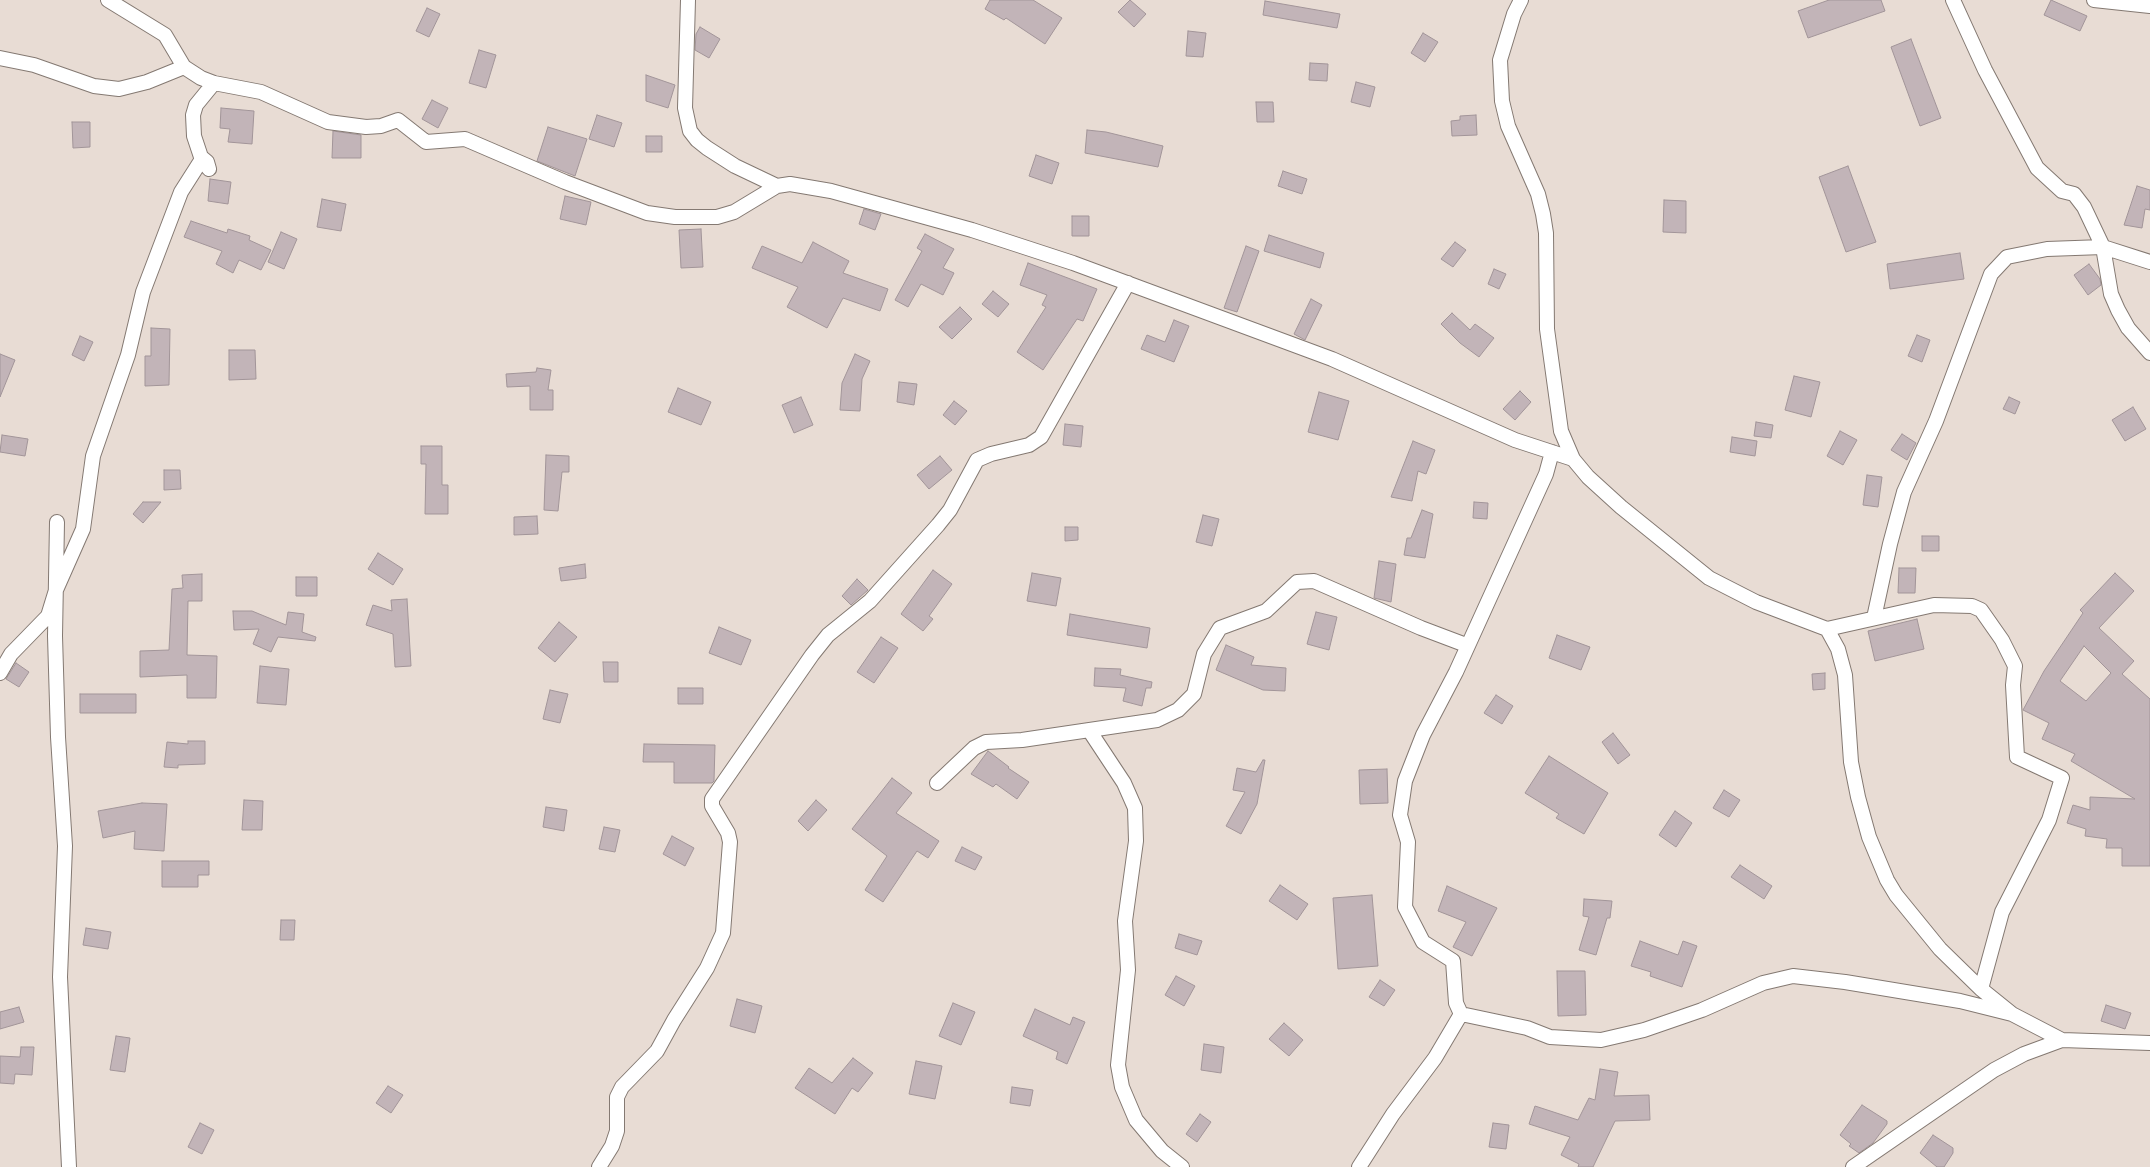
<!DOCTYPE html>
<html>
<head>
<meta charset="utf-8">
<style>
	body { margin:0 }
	canvas { display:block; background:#e8dcd4 }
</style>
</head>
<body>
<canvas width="2150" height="1167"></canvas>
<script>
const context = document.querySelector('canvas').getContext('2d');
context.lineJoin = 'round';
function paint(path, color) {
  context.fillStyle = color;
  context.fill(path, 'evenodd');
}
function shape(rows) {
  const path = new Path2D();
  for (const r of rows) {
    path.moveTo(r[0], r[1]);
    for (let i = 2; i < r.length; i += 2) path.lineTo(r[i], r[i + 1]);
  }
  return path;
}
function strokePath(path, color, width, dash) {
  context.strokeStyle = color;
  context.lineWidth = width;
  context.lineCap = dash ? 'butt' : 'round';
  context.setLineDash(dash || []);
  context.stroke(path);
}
const building = shape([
	[990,0,1033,0,1062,18,1045,44,1006,18,1004,20,985,9,990,0],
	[1130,0,1146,14,1134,27,1118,12,1130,0],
	[1829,0,1881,0,1885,11,1808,38,1798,11,1829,0],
	[2051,0,2087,16,2080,31,2044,15,2051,0],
	[1265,1,1340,14,1337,28,1263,15,1265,1],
	[427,8,440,14,429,37,416,31,427,8],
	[700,27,720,39,709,58,695,50,696,34,700,27],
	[1188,31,1206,33,1203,57,1186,56,1188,31],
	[1423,33,1438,42,1425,62,1411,53,1423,33],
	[1911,39,1941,118,1920,126,1891,47,1911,39],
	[479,50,496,55,486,88,469,83,479,50],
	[1310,63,1328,64,1327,81,1309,80,1310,63],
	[646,75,675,85,668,108,646,101,646,75],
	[1356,82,1375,87,1370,107,1351,102,1356,82],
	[432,100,448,108,438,128,422,119,432,100],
	[1256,102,1273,102,1274,122,1257,122,1256,102],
	[221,108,254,111,252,144,228,142,230,129,220,128,221,108],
	[597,115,622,123,614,147,589,139,597,115],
	[1476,115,1477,135,1452,136,1451,121,1460,120,1460,116,1476,115],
	[72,122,90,122,90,147,73,148,72,122],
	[548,127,587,139,575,176,537,161,548,127],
	[1087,130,1106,132,1163,146,1158,167,1085,153,1087,130],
	[333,131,361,135,361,158,332,158,333,131],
	[646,136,662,136,662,152,646,152,646,136],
	[1036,155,1059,163,1052,184,1029,176,1036,155],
	[1848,166,1876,242,1846,252,1819,177,1848,166],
	[1283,171,1307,179,1302,194,1278,186,1283,171],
	[210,179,231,182,228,204,208,201,210,179],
	[2137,186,2150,190,2150,210,2145,209,2142,228,2124,225,2137,186],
	[565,196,591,202,586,225,560,219,565,196],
	[322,199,346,204,341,231,317,227,322,199],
	[1664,200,1686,201,1686,233,1663,232,1664,200],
	[864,209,881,214,875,230,859,224,864,209],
	[1072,216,1089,216,1089,236,1072,236,1072,216],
	[191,221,227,233,228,229,250,236,249,240,271,250,261,270,239,260,233,273,216,264,222,251,184,237,191,221],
	[701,229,703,267,681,268,679,230,701,229],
	[281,232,297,239,284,269,268,262,281,232],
	[925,234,954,249,943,268,954,273,943,295,921,284,908,307,895,300,922,251,917,248,925,234],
	[1269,235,1324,253,1320,268,1264,251,1269,235],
	[813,242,849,261,843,273,888,289,880,311,843,298,827,328,787,307,798,287,752,268,762,246,802,263,813,242],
	[1455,242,1466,250,1453,267,1441,259,1455,242],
	[1246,246,1259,251,1237,312,1224,308,1246,246],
	[1960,253,1964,279,1890,289,1887,264,1960,253],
	[1028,263,1097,289,1083,321,1077,319,1043,370,1017,352,1046,307,1042,305,1047,295,1020,285,1028,263],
	[2089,264,2100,279,2101,285,2088,295,2074,275,2089,264],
	[1494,269,1506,274,1499,289,1488,284,1494,269],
	[993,291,1009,304,998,317,982,304,993,291],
	[1311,299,1322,305,1305,340,1294,334,1311,299],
	[960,307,972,319,952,339,939,327,960,307],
	[1452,313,1470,330,1475,324,1494,338,1479,357,1460,343,1441,324,1452,313],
	[1174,320,1189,326,1174,362,1141,349,1147,335,1165,342,1174,320],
	[151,328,170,329,169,385,145,386,145,356,151,356,151,328],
	[1917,335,1930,340,1922,362,1908,356,1917,335],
	[80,336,93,342,84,361,72,355,80,336],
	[229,350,255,350,256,379,229,380,229,350],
	[0,354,15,360,0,397,0,354],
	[855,354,870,361,862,379,860,411,840,410,842,383,855,354],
	[537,368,551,370,548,390,553,390,553,410,530,410,530,386,507,387,506,374,536,372,537,368],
	[1794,376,1820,382,1811,417,1785,410,1794,376],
	[899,382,917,384,914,405,897,402,899,382],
	[678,388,711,402,701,425,668,412,678,388],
	[1520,391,1531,402,1515,420,1503,409,1520,391],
	[1319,392,1349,401,1338,440,1308,432,1319,392],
	[801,397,813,425,794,433,782,405,801,397],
	[2009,397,2020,402,2015,414,2003,409,2009,397],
	[954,401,967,411,955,425,943,415,954,401],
	[2133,407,2146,429,2125,441,2112,420,2133,407],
	[1756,422,1773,425,1771,438,1754,436,1756,422],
	[1065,424,1083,426,1081,447,1063,445,1065,424],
	[1840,431,1857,440,1843,465,1827,456,1840,431],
	[1902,434,1916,443,1907,460,1891,450,1902,434],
	[2,435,28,439,25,456,0,452,2,435],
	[1732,437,1757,441,1755,456,1730,452,1732,437],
	[1413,441,1435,450,1426,474,1418,471,1412,501,1391,497,1413,441],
	[421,446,442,446,442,485,448,485,448,514,425,514,426,464,421,464,421,446],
	[546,455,569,456,569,472,562,472,558,511,544,510,546,455],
	[940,456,952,470,929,489,917,475,940,456],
	[164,470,180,470,181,489,164,490,164,470],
	[1867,475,1882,477,1878,507,1863,505,1867,475],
	[143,502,161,502,143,523,133,514,143,502],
	[1474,502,1488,503,1487,519,1473,518,1474,502],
	[1422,510,1433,514,1425,558,1404,555,1407,538,1411,538,1422,510],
	[1203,515,1219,519,1212,546,1196,542,1203,515],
	[537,516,538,534,514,535,514,517,537,516],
	[1065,527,1078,527,1078,540,1065,541,1065,527],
	[1922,536,1939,536,1939,551,1922,551,1922,536],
	[378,553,403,569,393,585,368,569,378,553],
	[1379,561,1396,564,1391,602,1374,598,1379,561],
	[585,564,586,578,561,581,559,568,585,564],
	[1899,568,1916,568,1915,593,1898,593,1899,568],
	[933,570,952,584,929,616,933,619,923,631,901,614,933,570],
	[1032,573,1061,578,1056,606,1027,601,1032,573],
	[2115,573,2134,591,2099,628,2134,661,2122,674,2150,699,2150,866,2122,866,2122,848,2106,848,2107,839,2085,836,2086,829,2067,823,2073,805,2090,810,2090,797,2135,799,2071,761,2075,754,2042,739,2049,723,2023,710,2044,671,2083,613,2080,610,2115,573],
	[2084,646,2111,673,2086,701,2060,681,2084,646],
	[202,574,202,601,188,601,187,655,217,656,216,698,187,698,187,675,140,677,140,651,169,650,172,589,183,588,182,575,202,574],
	[296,577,317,577,317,596,296,596,296,577],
	[857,579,868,590,851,605,842,596,857,579],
	[407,599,411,666,395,667,393,634,366,625,373,605,392,611,391,600,407,599],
	[233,611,252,611,286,625,288,612,304,614,302,632,316,637,315,641,278,637,271,652,253,644,259,629,234,630,233,611],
	[1316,612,1337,617,1329,650,1307,644,1316,612],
	[1070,614,1150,628,1147,648,1067,635,1070,614],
	[1917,619,1924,649,1875,661,1868,631,1917,619],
	[559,622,577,637,555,662,538,648,559,622],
	[719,627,751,640,741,665,709,653,719,627],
	[1557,635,1590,647,1581,670,1549,658,1557,635],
	[881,637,898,648,874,683,857,672,881,637],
	[1226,645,1254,657,1251,665,1286,668,1285,691,1263,690,1216,670,1226,645],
	[603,662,618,662,618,682,604,682,603,662],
	[16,663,29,672,19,687,6,679,16,663],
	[260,666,289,669,286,705,257,703,260,666],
	[1095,668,1121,669,1120,675,1152,682,1151,688,1146,688,1142,706,1123,701,1126,688,1094,686,1095,668],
	[1825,673,1825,689,1813,690,1812,674,1825,673],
	[678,688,703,688,703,704,678,704,678,688],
	[550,690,568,694,560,723,543,719,550,690],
	[80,694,136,694,136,713,80,713,80,694],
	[1496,695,1513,706,1502,724,1484,713,1496,695],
	[1613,733,1630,755,1618,764,1602,742,1613,733],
	[188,741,205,741,205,764,178,765,178,768,164,767,167,742,188,744,188,741],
	[644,744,715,745,714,781,712,783,674,783,674,762,643,762,644,744],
	[988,751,1009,767,1008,768,1029,782,1017,799,996,784,993,787,971,774,988,751],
	[1549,756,1608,793,1584,834,1556,818,1559,814,1525,793,1549,756],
	[1263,760,1265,760,1257,804,1241,834,1226,826,1245,792,1233,790,1237,768,1256,772,1263,760],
	[1387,769,1388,803,1360,804,1359,770,1387,769],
	[892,778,912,793,896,813,939,841,928,858,917,851,883,902,865,890,887,856,852,829,892,778],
	[1724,790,1740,800,1729,817,1713,808,1724,790],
	[244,800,263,801,262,830,242,830,244,800],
	[816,800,827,810,808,831,798,821,816,800],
	[142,803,167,804,164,851,134,849,135,831,103,838,98,811,142,803],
	[546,807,567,810,564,831,543,827,546,807],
	[1675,811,1692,823,1676,847,1659,835,1675,811],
	[604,827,620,830,615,852,599,849,604,827],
	[672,836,694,848,685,866,663,854,672,836],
	[962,847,982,857,975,870,955,861,962,847],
	[162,861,209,861,209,875,198,875,198,887,162,887,162,861],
	[1740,865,1772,886,1764,899,1731,877,1740,865],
	[1280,885,1308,904,1297,920,1269,901,1280,885],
	[1447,886,1497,908,1472,956,1453,947,1466,922,1438,911,1447,886],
	[1372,895,1378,966,1338,969,1333,898,1372,895],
	[1584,899,1612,901,1610,918,1607,918,1596,955,1579,950,1589,917,1583,916,1584,899],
	[281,920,295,920,294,940,280,940,281,920],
	[86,928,111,932,108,949,83,945,86,928],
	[1179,934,1202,941,1197,955,1175,948,1179,934],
	[1640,941,1678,955,1683,941,1697,946,1682,987,1650,976,1651,972,1631,966,1640,941],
	[1557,971,1585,971,1586,1015,1558,1016,1557,971],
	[1176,976,1195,986,1184,1006,1165,995,1176,976],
	[1380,980,1395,990,1384,1006,1369,997,1380,980],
	[737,999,762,1006,755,1033,730,1026,737,999],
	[953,1003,975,1012,961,1045,939,1036,953,1003],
	[2106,1005,2131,1013,2125,1029,2101,1021,2106,1005],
	[19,1007,24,1022,0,1029,0,1012,19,1007],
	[1035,1009,1070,1025,1073,1017,1085,1022,1067,1064,1056,1059,1058,1052,1023,1036,1035,1009],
	[1284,1023,1303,1040,1289,1056,1269,1039,1284,1023],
	[116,1036,130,1038,125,1072,110,1070,116,1036],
	[1204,1044,1224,1047,1221,1073,1201,1070,1204,1044],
	[21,1047,34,1047,32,1075,15,1074,14,1084,0,1083,0,1056,20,1057,21,1047],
	[853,1058,873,1073,858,1092,852,1088,835,1114,795,1088,809,1068,832,1083,853,1058],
	[916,1061,942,1066,935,1099,909,1094,916,1061],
	[1600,1069,1618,1072,1614,1096,1649,1095,1650,1120,1615,1121,1593,1167,1578,1167,1579,1164,1561,1155,1570,1137,1529,1124,1535,1106,1578,1120,1589,1098,1595,1100,1600,1069],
	[388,1086,403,1095,391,1113,376,1103,388,1086],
	[1012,1087,1033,1090,1030,1106,1010,1103,1012,1087],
	[1862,1105,1887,1121,1887,1124,1873,1143,1859,1153,1849,1146,1851,1144,1840,1135,1862,1105],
	[1200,1114,1211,1122,1197,1142,1186,1134,1200,1114],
	[200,1123,214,1130,202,1154,188,1147,200,1123],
	[1493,1123,1509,1125,1506,1149,1489,1147,1493,1123],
	[1933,1135,1953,1148,1953,1153,1944,1167,1937,1167,1920,1153,1933,1135]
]);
paint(building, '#c2b4b8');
strokePath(building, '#a29599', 1);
const minor = shape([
	[108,0,165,35,184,67,201,78,214,83,261,92,328,122,366,127,381,126,398,120,426,142,465,139,565,182,647,213,675,217,717,217,734,212,777,186,790,184,831,191,972,230,1073,263,1332,359,1515,440,1573,459],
	[688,0,685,108,690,131,697,140,707,148,735,166,777,186],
	[1521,0,1514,14,1500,60,1502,101,1508,126,1538,194,1543,214,1546,233,1547,329,1561,431,1573,459,1588,477,1621,507,1709,578,1756,602,1827,629,1934,605,1972,606,1981,610,2002,640,2015,666,2013,685,2017,757,2062,778,2049,820,2002,912,1981,989],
	[1953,0,1985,70,2037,168,2062,191,2074,194,2084,207,2103,247,2111,294,2118,310,2128,328,2150,353],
	[2094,0,2150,6],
	[0,58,34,65,94,86,119,89,147,82,184,67],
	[1552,452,1546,474,1456,672,1423,735,1405,781,1400,815,1408,842,1405,907,1423,942,1453,961,1456,1003,1461,1014,1527,1028,1550,1037,1601,1040,1644,1030,1702,1010,1763,983,1793,976,1845,982,1960,1001,2012,1014],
	[57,522,55,636,58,737,65,846,60,977,69,1167],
	[1874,618,1890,544,1904,492,1936,421,1991,274,2007,257,2047,249,2103,247,2150,262],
	[1827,629,1838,649,1845,675,1851,762,1858,797,1869,837,1887,880,1896,895,1940,949,1981,989,2012,1014,2062,1040],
	[0,673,11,654,48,616,56,590,83,529,93,456,128,355,143,292,181,192,202,159,209,169,207,162,201,157,194,136,193,115,196,105,214,83],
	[1089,730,1124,783,1135,808,1136,841,1125,921,1128,970,1118,1065,1122,1087,1136,1120,1162,1151,1182,1167],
	[937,783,974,748,986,742,1022,740,1157,720,1178,710,1194,694,1204,654,1220,628,1266,611,1297,582,1314,581,1421,628,1466,645],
	[599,1167,612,1146,617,1131,617,1097,622,1087,657,1051,674,1020,707,968,723,933,730,842,728,833,712,806,712,799,812,655,828,635,870,601,938,525,950,510,977,460,991,454,1029,445,1041,437,1128,283],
	[1359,1167,1393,1114,1435,1058,1461,1014],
	[1853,1167,1994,1070,2024,1054,2062,1040,2150,1043]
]);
strokePath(minor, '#847972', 16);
strokePath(minor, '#fff', 14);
</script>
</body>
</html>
